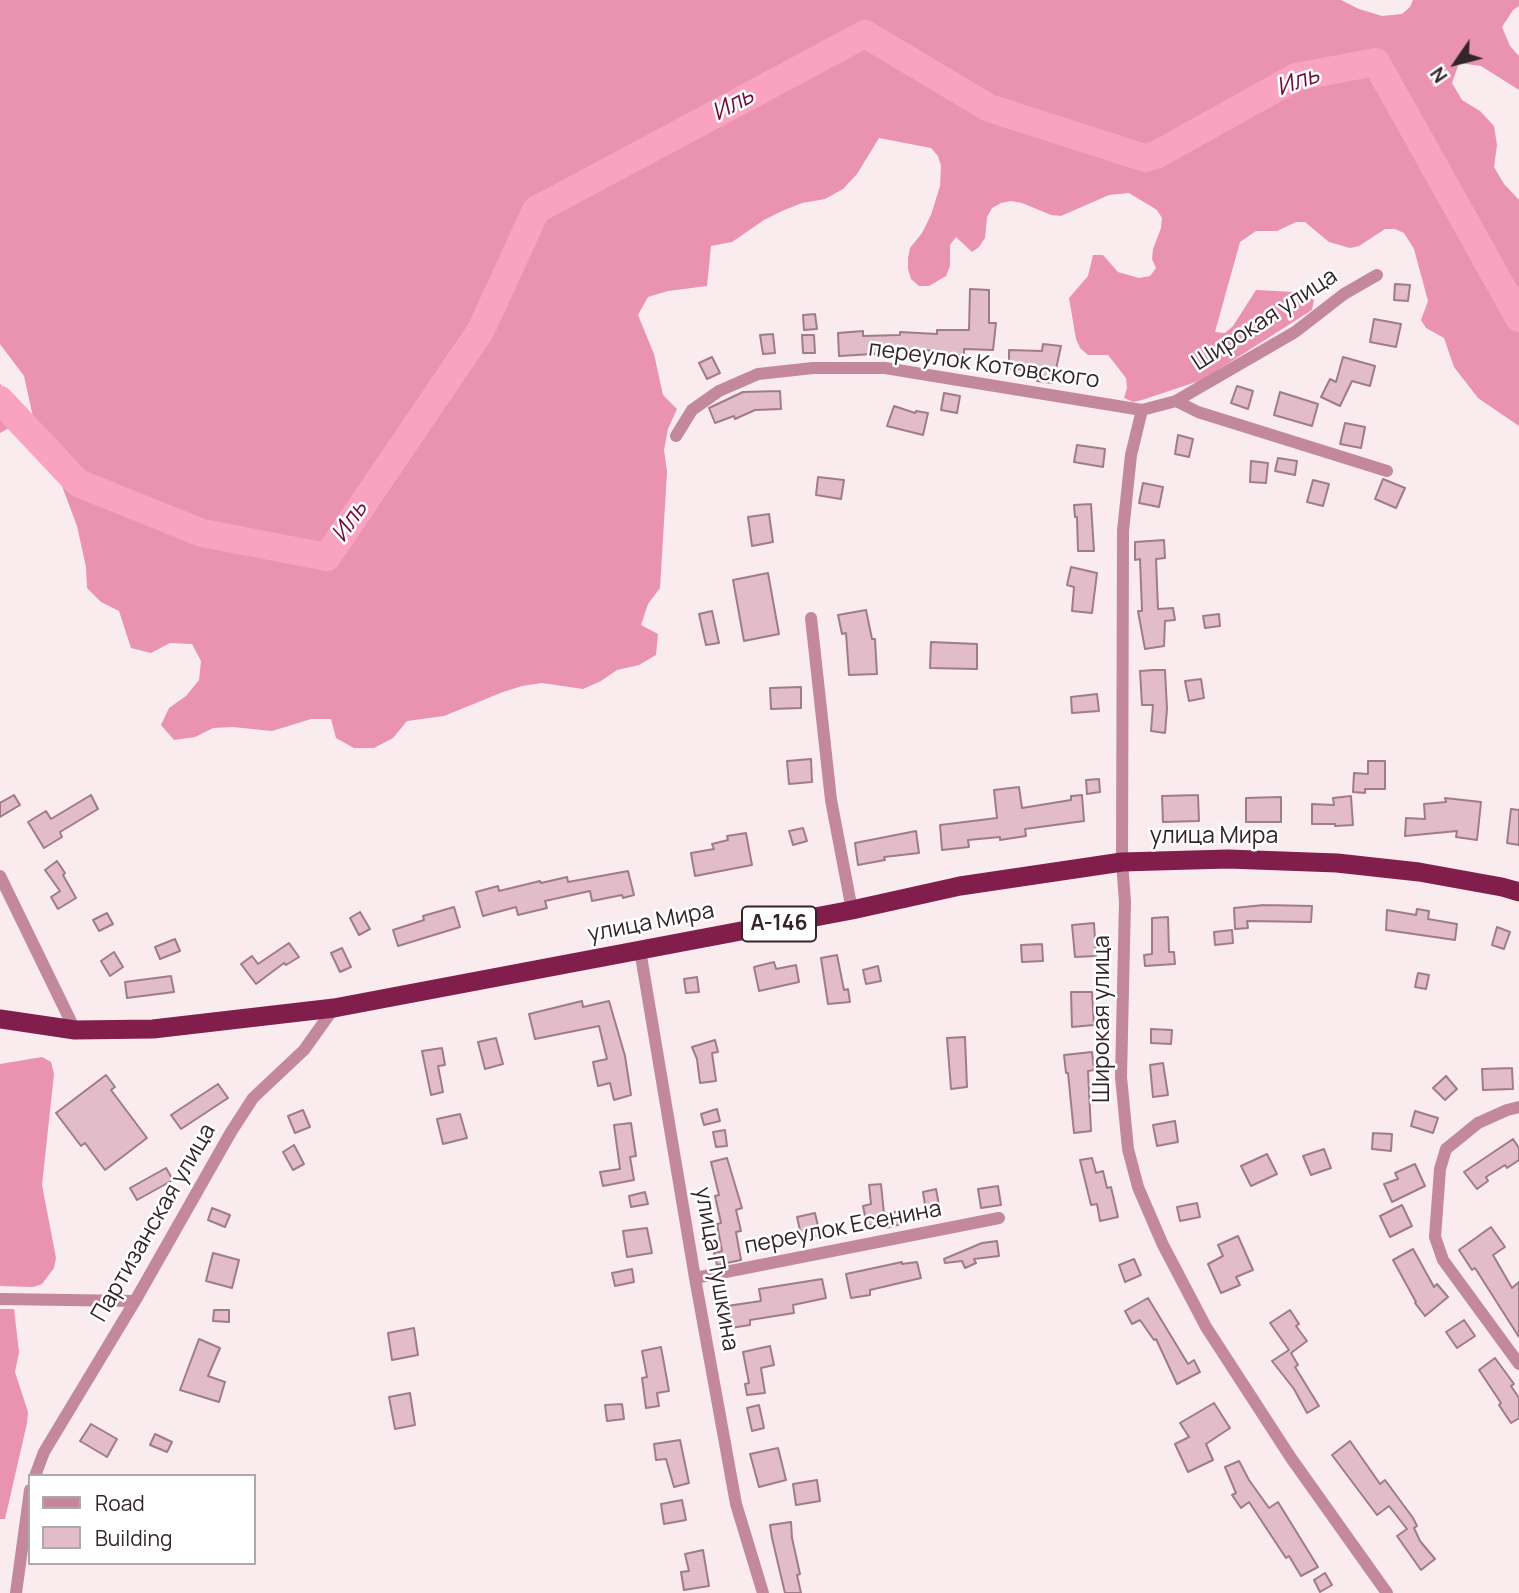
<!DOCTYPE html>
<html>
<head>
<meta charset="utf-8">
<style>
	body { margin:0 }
	#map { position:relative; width:1519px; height:1593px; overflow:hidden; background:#faebef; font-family:Manrope,sans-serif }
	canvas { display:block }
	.legend { position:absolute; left:28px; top:1474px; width:228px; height:91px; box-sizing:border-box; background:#fff; border:2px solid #ada8a9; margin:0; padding:9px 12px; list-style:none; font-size:21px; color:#332529 }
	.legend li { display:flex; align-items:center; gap:14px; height:35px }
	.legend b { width:35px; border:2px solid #ada8a9 }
	.north { position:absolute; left:1421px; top:28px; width:70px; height:70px; -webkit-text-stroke:5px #fff; paint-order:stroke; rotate:235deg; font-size:19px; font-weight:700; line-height:28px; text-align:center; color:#332529 }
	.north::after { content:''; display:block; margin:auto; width:24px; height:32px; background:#332529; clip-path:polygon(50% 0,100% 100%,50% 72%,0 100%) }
</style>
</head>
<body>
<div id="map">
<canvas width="1519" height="1593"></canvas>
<ul class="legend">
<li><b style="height:9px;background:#c3889b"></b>Road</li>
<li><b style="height:19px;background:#e2bcc8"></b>Building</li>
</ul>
<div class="north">N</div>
</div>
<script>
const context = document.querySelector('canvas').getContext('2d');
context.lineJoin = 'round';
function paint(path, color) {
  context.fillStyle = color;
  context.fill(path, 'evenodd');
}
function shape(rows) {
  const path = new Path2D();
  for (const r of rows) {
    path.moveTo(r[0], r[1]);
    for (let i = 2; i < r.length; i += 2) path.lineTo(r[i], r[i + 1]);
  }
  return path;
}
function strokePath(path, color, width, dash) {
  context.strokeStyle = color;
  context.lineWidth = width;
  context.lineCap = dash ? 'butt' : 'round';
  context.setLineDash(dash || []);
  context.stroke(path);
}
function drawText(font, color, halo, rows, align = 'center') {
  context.font = font + ' Manrope,sans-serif';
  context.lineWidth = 5;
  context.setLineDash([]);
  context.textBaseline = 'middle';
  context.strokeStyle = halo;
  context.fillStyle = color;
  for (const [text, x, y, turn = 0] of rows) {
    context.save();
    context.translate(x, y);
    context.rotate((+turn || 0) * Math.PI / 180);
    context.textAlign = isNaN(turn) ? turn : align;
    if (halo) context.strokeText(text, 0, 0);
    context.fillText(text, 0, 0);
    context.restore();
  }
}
paint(shape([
	[0,0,1341,0,1359,9,1382,16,1402,14,1410,7,1413,0,1519,0,1519,6,1513,10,1502,27,1510,46,1519,56,1519,90,1481,66,1459,63,1452,83,1462,100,1480,111,1494,126,1497,145,1494,167,1504,184,1519,200,1519,426,1478,398,1454,367,1444,338,1426,328,1421,320,1428,301,1414,249,1404,233,1395,229,1385,229,1359,246,1350,248,1329,242,1305,222,1296,222,1277,231,1256,231,1240,242,1215,332,1225,333,1233,326,1256,290,1295,292,1314,300,1312,310,1202,380,1142,400,1133,402,1124,398,1127,388,1126,378,1108,355,1088,355,1080,348,1076,339,1069,298,1088,276,1093,255,1103,255,1118,272,1139,278,1150,276,1156,268,1152,259,1153,249,1161,228,1162,218,1157,210,1129,193,1109,195,1061,216,1051,215,1022,203,1011,201,1001,203,992,208,987,217,985,238,979,247,972,252,956,237,950,245,950,266,946,276,929,286,919,286,911,279,908,269,908,258,910,248,922,233,931,215,940,186,941,166,938,156,931,148,879,138,857,174,843,189,825,199,802,203,782,211,764,220,732,242,711,246,707,286,668,291,648,297,638,315,654,354,663,395,677,409,668,429,664,450,667,472,660,588,648,604,641,625,658,634,656,655,639,665,617,670,601,681,583,689,542,683,522,686,503,692,444,716,407,721,393,738,374,748,354,748,336,738,331,719,311,719,272,731,233,727,213,728,195,737,174,740,161,725,169,708,186,696,199,680,201,661,192,644,170,643,151,653,131,648,119,611,101,602,87,588,86,567,77,526,39,425,33,417,24,376,0,344],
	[0,383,12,406,11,427,0,433],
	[42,1057,51,1062,54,1074,42,1185,56,1258,54,1268,42,1284,33,1287,0,1286,0,1064],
	[0,1309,14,1309,19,1352,15,1372,28,1412,27,1423,5,1519,0,1519]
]), '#e993b1');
strokePath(shape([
	[0,400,78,483,202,533,327,557,481,330,536,210,865,34,989,108,1145,158,1156,155,1296,77,1376,62,1519,318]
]), '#faa3c0', 28);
const building = shape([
	[1395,284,1410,285,1408,301,1394,300,1395,284],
	[970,289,989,290,989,323,996,323,993,350,964,349,964,355,937,355,937,351,891,348,891,353,839,356,838,333,863,331,863,336,900,335,900,332,937,334,937,330,969,330,970,289],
	[815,314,817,329,804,330,803,315,815,314],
	[1374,319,1401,324,1396,347,1370,342,1374,319],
	[773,334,775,353,763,354,760,335,773,334],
	[802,335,814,335,815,353,803,353,802,335],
	[1043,344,1061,346,1053,383,1037,381,1039,370,1009,369,1009,350,1042,351,1043,344],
	[712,357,720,373,707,379,699,363,712,357],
	[1343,357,1375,366,1370,386,1352,381,1340,406,1321,397,1330,379,1336,382,1343,357],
	[1237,386,1253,391,1248,409,1231,403,1237,386],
	[780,391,781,409,755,410,735,419,734,416,715,423,709,408,743,392,780,391],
	[1280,392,1318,404,1312,426,1274,415,1280,392],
	[944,393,960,396,957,413,941,410,944,393],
	[894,406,915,413,916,411,928,413,923,435,887,426,894,406],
	[1345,423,1365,427,1361,448,1340,444,1345,423],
	[1178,435,1193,439,1189,457,1175,454,1178,435],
	[1077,445,1105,449,1103,467,1074,462,1077,445],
	[1278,458,1297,461,1295,475,1275,471,1278,458],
	[1251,461,1268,463,1266,483,1250,482,1251,461],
	[818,477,844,480,841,499,816,495,818,477],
	[1383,479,1405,488,1396,508,1375,499,1383,479],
	[1313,480,1329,484,1323,506,1307,502,1313,480],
	[1143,483,1163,487,1159,507,1139,503,1143,483],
	[1091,504,1094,551,1078,551,1077,517,1075,517,1074,505,1091,504],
	[769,514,773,542,752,546,748,517,769,514],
	[1164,540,1165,558,1156,559,1158,609,1173,608,1175,620,1165,621,1164,646,1145,649,1138,611,1142,611,1140,559,1135,560,1135,542,1164,540],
	[1071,567,1097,573,1092,613,1072,611,1074,587,1067,585,1071,567],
	[768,573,779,634,744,641,733,580,768,573],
	[866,610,872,639,875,639,877,674,849,675,846,633,842,634,838,615,866,610],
	[712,611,719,643,706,645,699,614,712,611],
	[1219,614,1220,626,1205,628,1203,616,1219,614],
	[931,642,977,644,977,669,930,668,931,642],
	[1154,670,1165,670,1167,709,1165,733,1151,731,1153,705,1142,705,1140,671,1154,670],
	[1201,679,1204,698,1189,701,1185,681,1201,679],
	[801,687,801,708,771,709,770,688,801,687],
	[1097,694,1099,711,1072,713,1071,697,1097,694],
	[811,759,812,782,789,784,787,761,811,759],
	[1368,761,1385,761,1385,789,1365,789,1365,793,1353,792,1354,773,1368,774,1368,761],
	[1099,779,1100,792,1087,794,1086,780,1099,779],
	[1019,787,1022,808,1071,800,1071,796,1082,795,1084,821,1025,829,1026,836,1000,840,1000,837,968,840,969,847,942,850,940,825,997,818,994,790,1019,787],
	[14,795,20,805,0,817,0,803,14,795],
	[91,795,98,809,60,832,62,837,44,848,28,822,46,811,51,819,91,795],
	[1198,795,1199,821,1163,822,1162,796,1198,795],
	[1351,796,1353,825,1335,826,1335,824,1312,824,1312,804,1334,805,1333,798,1351,796],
	[1281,797,1281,822,1246,822,1246,798,1281,797],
	[1445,798,1481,802,1477,840,1456,837,1457,831,1405,836,1406,818,1425,819,1424,804,1446,802,1445,798],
	[1511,809,1519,810,1519,845,1507,843,1511,809],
	[803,828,807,841,793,845,789,831,803,828],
	[916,831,919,853,884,857,885,860,858,865,855,843,916,831],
	[746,833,752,865,695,876,691,853,714,849,712,844,728,840,727,836,746,833],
	[57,861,65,873,63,875,76,898,58,909,51,897,60,891,45,870,57,861],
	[628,871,634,895,623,898,622,895,592,901,590,891,545,901,547,908,518,915,516,907,483,916,476,892,498,886,499,891,540,881,541,883,567,877,568,882,628,871],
	[1264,905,1312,906,1311,922,1247,921,1248,928,1235,929,1234,908,1264,905],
	[454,907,460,927,398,946,393,930,424,920,423,916,454,907],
	[1417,909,1429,911,1428,919,1457,924,1455,940,1386,930,1387,910,1416,915,1417,909],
	[360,912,370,929,359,935,350,918,360,912],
	[107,913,113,924,99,931,93,920,107,913],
	[1168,917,1169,952,1174,952,1175,964,1145,966,1144,955,1152,954,1152,918,1168,917],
	[1094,923,1096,956,1075,957,1072,925,1094,923],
	[1497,927,1510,932,1504,949,1492,945,1497,927],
	[1232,930,1233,943,1215,945,1214,932,1232,930],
	[175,939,180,951,160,959,155,947,175,939],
	[289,943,299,957,286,965,284,963,256,984,241,964,252,956,258,964,289,943],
	[1042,944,1043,961,1022,962,1021,945,1042,944],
	[342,948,351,967,340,972,331,953,342,948],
	[114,952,123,967,110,976,101,961,114,952],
	[837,955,844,990,848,989,850,1002,828,1004,821,958,837,955],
	[774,962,776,969,796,965,799,982,759,991,754,967,774,962],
	[878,966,881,981,866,984,863,970,878,966],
	[1418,973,1429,975,1426,989,1415,987,1418,973],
	[171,976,174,992,127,998,125,982,171,976],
	[697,977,699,992,686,993,684,979,697,977],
	[1071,992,1092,992,1094,1025,1072,1027,1071,992],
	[582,1001,583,1007,609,1001,625,1056,631,1095,614,1100,610,1083,598,1086,593,1062,607,1059,599,1026,535,1039,529,1014,582,1001],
	[1151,1029,1172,1030,1171,1044,1151,1043,1151,1029],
	[965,1037,967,1087,951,1089,947,1038,965,1037],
	[496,1038,503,1064,485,1069,478,1042,496,1038],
	[715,1040,718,1052,712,1053,716,1081,700,1083,697,1059,692,1047,715,1040],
	[442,1048,445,1065,438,1066,443,1092,431,1095,422,1051,442,1048],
	[1092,1052,1094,1070,1088,1071,1091,1131,1074,1133,1068,1073,1066,1073,1064,1055,1092,1052],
	[1163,1063,1168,1095,1153,1097,1150,1065,1163,1063],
	[1512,1068,1513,1089,1483,1090,1482,1069,1512,1068],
	[106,1075,115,1087,111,1090,147,1138,105,1170,85,1143,81,1146,56,1113,106,1075],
	[1446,1076,1457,1089,1445,1100,1433,1088,1446,1076],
	[218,1084,228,1098,181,1129,171,1115,218,1084],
	[717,1109,720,1121,704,1125,701,1114,717,1109],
	[303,1110,310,1127,295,1133,288,1116,303,1110],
	[1415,1111,1438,1118,1433,1133,1411,1126,1415,1111],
	[460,1114,467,1138,443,1144,437,1119,460,1114],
	[1175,1121,1178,1142,1157,1146,1153,1125,1175,1121],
	[631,1123,636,1156,630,1157,634,1180,603,1186,600,1172,620,1169,614,1125,631,1123],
	[725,1130,727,1146,716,1147,713,1132,725,1130],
	[1373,1133,1392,1134,1391,1151,1372,1149,1373,1133],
	[1513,1139,1519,1148,1519,1160,1507,1168,1505,1165,1486,1177,1488,1181,1477,1189,1464,1172,1513,1139],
	[294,1145,304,1164,293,1170,283,1152,294,1145],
	[1324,1149,1331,1168,1311,1175,1303,1156,1324,1149],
	[1267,1154,1277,1174,1251,1186,1241,1166,1267,1154],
	[727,1158,742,1208,736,1210,741,1231,736,1232,741,1260,717,1265,714,1253,722,1251,717,1224,721,1223,715,1196,719,1195,711,1162,727,1158],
	[1092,1158,1096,1173,1103,1171,1107,1188,1111,1187,1118,1217,1100,1221,1097,1204,1091,1205,1080,1160,1092,1158],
	[1415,1164,1425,1186,1392,1202,1384,1184,1398,1179,1395,1173,1415,1164],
	[166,1168,173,1180,137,1200,130,1188,166,1168],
	[881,1184,884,1214,903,1210,906,1223,885,1228,884,1223,867,1226,863,1206,871,1204,869,1185,881,1184],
	[998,1186,1001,1205,981,1208,978,1189,998,1186],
	[936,1189,941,1216,927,1218,923,1192,936,1189],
	[645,1192,648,1204,631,1207,629,1196,645,1192],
	[1197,1203,1200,1217,1180,1221,1177,1207,1197,1203],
	[1402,1205,1412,1226,1390,1237,1380,1216,1402,1205],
	[212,1208,230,1215,225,1227,208,1220,212,1208],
	[815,1213,820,1235,802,1239,797,1217,815,1213],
	[1491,1227,1505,1247,1493,1255,1512,1288,1519,1282,1519,1337,1475,1268,1472,1270,1459,1250,1491,1227],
	[647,1228,652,1253,627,1257,623,1231,647,1228],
	[1238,1236,1253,1270,1236,1277,1240,1285,1221,1293,1208,1264,1223,1256,1218,1245,1238,1236],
	[997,1241,999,1256,974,1259,976,1263,965,1268,962,1261,945,1263,944,1259,982,1243,997,1241],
	[1413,1249,1434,1287,1437,1284,1448,1297,1425,1316,1415,1303,1416,1302,1393,1260,1413,1249],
	[213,1253,239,1260,232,1288,206,1281,213,1253],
	[1134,1259,1141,1275,1125,1282,1119,1265,1134,1259],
	[902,1262,902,1264,917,1262,921,1278,870,1290,870,1295,851,1298,846,1274,902,1262],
	[632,1269,634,1282,615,1286,612,1273,632,1269],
	[822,1279,826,1298,793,1305,794,1313,750,1320,750,1325,731,1328,727,1306,761,1301,759,1289,822,1279],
	[1148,1298,1188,1364,1194,1360,1200,1372,1177,1384,1156,1339,1154,1340,1140,1320,1132,1324,1125,1311,1148,1298],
	[214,1310,229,1310,229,1322,213,1321,214,1310],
	[1290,1310,1299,1324,1296,1326,1307,1341,1291,1353,1298,1365,1295,1367,1319,1406,1307,1413,1294,1389,1272,1361,1289,1350,1270,1323,1290,1310],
	[1464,1320,1475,1336,1457,1348,1446,1332,1464,1320],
	[414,1328,418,1355,392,1360,388,1333,414,1328],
	[199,1339,220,1348,208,1376,225,1382,219,1402,180,1390,199,1339],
	[770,1346,774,1365,761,1368,765,1393,747,1395,745,1384,749,1383,743,1352,770,1346],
	[661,1347,669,1391,657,1393,659,1406,646,1408,642,1378,647,1377,642,1351,661,1347],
	[1495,1358,1514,1384,1511,1386,1519,1398,1519,1418,1511,1423,1499,1405,1501,1403,1479,1370,1495,1358],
	[410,1393,415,1425,395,1429,389,1397,410,1393],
	[1214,1403,1230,1428,1206,1444,1213,1460,1188,1472,1175,1444,1189,1437,1180,1423,1214,1403],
	[622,1404,624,1419,607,1421,605,1405,622,1404],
	[759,1405,764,1428,752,1431,747,1408,759,1405],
	[91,1424,117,1439,107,1457,80,1441,91,1424],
	[155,1434,172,1442,167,1452,150,1445,155,1434],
	[680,1440,689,1483,674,1487,666,1459,656,1460,654,1444,680,1440],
	[1350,1441,1380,1484,1385,1480,1413,1518,1417,1526,1414,1528,1420,1541,1435,1559,1421,1570,1397,1536,1407,1529,1389,1506,1377,1515,1332,1455,1350,1441],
	[778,1448,786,1480,759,1487,750,1454,778,1448],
	[1239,1461,1249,1480,1269,1508,1278,1502,1318,1567,1301,1576,1289,1556,1286,1558,1249,1502,1241,1508,1232,1495,1236,1493,1225,1467,1239,1461],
	[817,1480,820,1501,796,1505,793,1484,817,1480],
	[682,1500,686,1520,664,1524,661,1504,682,1500],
	[791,1522,792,1538,800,1574,797,1575,801,1593,785,1593,772,1538,770,1525,791,1522],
	[703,1550,709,1586,684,1590,681,1572,689,1571,685,1554,703,1550],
	[1325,1573,1332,1585,1320,1592,1314,1580,1325,1573]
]);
paint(building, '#e2bcc8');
strokePath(building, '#9f7c87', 2);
strokePath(shape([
	[1176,401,1198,412,1387,471],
	[1142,410,1131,455,1123,531,1122,862,1125,902,1121,1077,1128,1149,1138,1187,1163,1245,1206,1327,1291,1458,1387,1593],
	[676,436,692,410,719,391,758,374,813,368,885,368,1142,410,1176,401,1295,332,1344,294,1377,275],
	[811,618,831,800,852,910],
	[0,876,75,1030],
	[640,950,695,1278,736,1504,763,1593],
	[1519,1107,1507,1110,1478,1123,1446,1149,1440,1169,1435,1237,1443,1260,1519,1364],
	[695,1278,999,1218],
	[0,1299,135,1301],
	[35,1476,44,1452,135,1301,231,1132,253,1098,304,1050,334,1008],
	[16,1593,30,1490]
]), '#c3889b', 12);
strokePath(shape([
	[0,1019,75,1030,153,1029,334,1008,852,910,960,886,1122,862,1228,859,1337,863,1419,872,1502,887,1519,892]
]), '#821e4c', 19);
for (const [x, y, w] of [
	[779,924,74]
]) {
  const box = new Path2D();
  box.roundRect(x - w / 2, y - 17.5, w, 35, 5);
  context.fillStyle = '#fff';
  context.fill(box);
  strokePath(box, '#332529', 2);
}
drawText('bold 21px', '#332529', null, [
	["А-146",779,924]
]);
drawText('23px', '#332529', '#fff', [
	["Широкая улица",1265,320,-33],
	["переулок Котовского",984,365,8],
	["улица Мира",1214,837],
	["улица Мира",651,923,-11],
	["Широкая улица",1103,1019,-90],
	["Партизанская улица",154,1223,-60],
	["переулок Есенина",843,1228,-11],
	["улица Пушкина",716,1269,80]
]);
drawText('italic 24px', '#720c3f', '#fff', [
	["Иль",1298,82,-19],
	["Иль",733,105,-28],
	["Иль",350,522,-56]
]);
</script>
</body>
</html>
